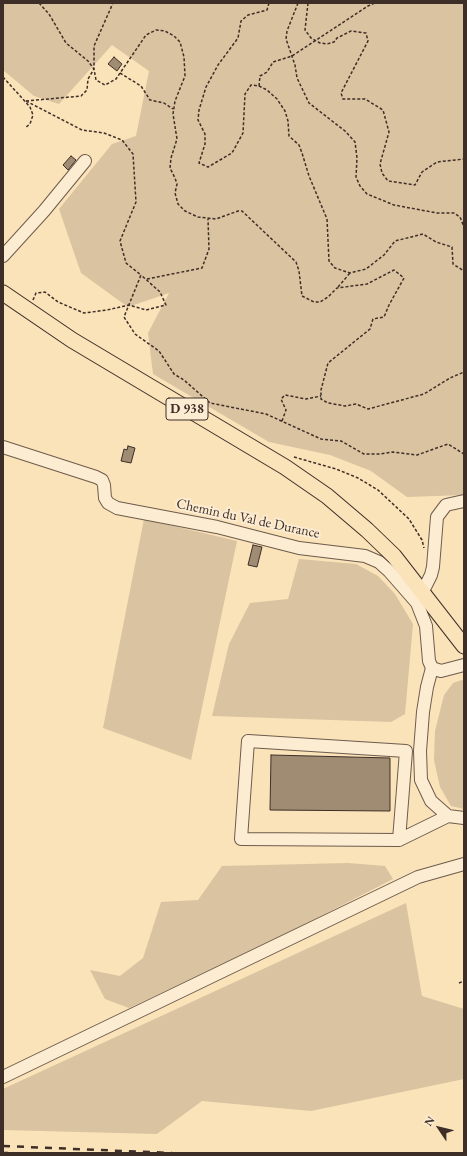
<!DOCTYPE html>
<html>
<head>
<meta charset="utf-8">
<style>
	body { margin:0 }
	#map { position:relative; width:467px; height:1156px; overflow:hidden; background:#fae2b9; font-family:"EB Garamond",serif }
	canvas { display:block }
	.frame { position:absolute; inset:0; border:4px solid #3e2e28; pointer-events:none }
	.north { position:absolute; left:419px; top:1108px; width:40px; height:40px; -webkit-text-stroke:3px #fcecd2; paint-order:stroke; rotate:305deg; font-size:11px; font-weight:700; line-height:16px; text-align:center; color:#3e2e28 }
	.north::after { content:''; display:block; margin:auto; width:14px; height:18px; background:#3e2e28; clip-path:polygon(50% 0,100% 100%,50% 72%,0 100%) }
</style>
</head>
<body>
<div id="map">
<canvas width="467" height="1156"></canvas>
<div class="frame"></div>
<div class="north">N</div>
</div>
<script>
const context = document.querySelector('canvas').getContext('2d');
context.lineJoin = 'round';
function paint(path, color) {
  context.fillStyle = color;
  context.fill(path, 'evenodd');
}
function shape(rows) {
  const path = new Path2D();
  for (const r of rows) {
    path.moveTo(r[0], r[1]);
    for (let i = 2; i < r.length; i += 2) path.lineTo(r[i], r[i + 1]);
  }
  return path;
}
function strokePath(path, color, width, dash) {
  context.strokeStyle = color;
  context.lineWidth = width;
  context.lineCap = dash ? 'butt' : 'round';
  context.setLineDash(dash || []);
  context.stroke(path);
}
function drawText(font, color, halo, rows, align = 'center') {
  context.font = font + ' "EB Garamond",serif';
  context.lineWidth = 4;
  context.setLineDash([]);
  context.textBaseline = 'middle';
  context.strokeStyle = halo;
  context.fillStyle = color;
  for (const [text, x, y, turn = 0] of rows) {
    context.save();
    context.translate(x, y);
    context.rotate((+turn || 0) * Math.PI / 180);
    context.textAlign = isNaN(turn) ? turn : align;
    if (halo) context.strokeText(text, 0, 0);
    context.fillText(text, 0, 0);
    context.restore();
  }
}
paint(shape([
	[3,3,464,3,464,495,407,497,371,471,330,455,269,442,153,374,148,333,169,293,128,307,81,273,59,209,112,144,136,136,149,71,112,45,59,104,34,96,3,70],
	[144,519,237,541,191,760,103,728],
	[299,559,356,564,378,576,395,594,413,624,405,714,391,722,212,716,229,644,250,603,288,599],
	[462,680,464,681,464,809,451,806,440,787,434,760,435,731,444,695,453,683],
	[348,863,385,866,393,879,282,936,129,1008,105,999,90,970,120,976,143,958,161,902,198,900,222,866],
	[406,903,422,996,464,1009,464,1079,311,1111,202,1101,157,1134,3,1130,3,1089]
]), '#dac3a0');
const building = shape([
	[114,57,122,64,117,71,108,64,114,57],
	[71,156,76,160,68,170,63,165,71,156],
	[128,446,135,448,131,463,121,461,124,449,127,450,128,446],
	[253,545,262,547,257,567,248,565,253,545],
	[271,755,390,758,390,811,270,810,271,755]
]);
paint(building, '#a08c73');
strokePath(building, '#3e2e28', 1);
const minor = shape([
	[3,256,44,211,85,161],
	[3,447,96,477,102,480,104,485,105,498,108,503,117,508,217,527,299,548,365,556,379,562,389,571,417,603,426,626,429,661,432,668,441,671,464,665],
	[423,591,431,575,433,567,437,517,446,505,464,501],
	[432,668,427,687,423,712,420,751,421,780,431,801,448,816,464,818],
	[399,840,241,839,248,741,406,751,399,840,448,816],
	[3,1077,418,877,464,864]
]);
const major = shape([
	[3,293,72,340,285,467,327,496,367,530,394,556,464,646]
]);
strokePath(minor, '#6d5b4c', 14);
strokePath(major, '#3e2e28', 17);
strokePath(shape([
	[39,3,49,14,66,43,88,61,94,69,96,80,105,85,116,79,146,35,156,30,165,31,174,36,180,42,184,57,185,76,175,101,173,114,177,139,171,158,170,168,175,178,177,184,175,193,178,204,185,211,198,217,216,219,238,211,242,211,296,262,299,271,302,296,314,302,320,302,328,297,337,288,367,284,394,270,404,278,389,305,384,317,373,319,370,329,328,363,321,390,321,399,328,403,345,406,356,404,368,409,424,394,450,378,464,372],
	[269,3,267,10,248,15,241,21,238,38,218,65,206,87,199,110,198,120,205,134,205,144,199,163,208,167,232,153,243,133,245,94,251,85,259,86,267,90,277,99,285,111,288,121,289,136,299,145,302,153,309,176,327,219,329,261,335,268,350,273,366,269,384,255,395,241,423,234,436,242,452,247,453,264,464,271],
	[298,3,287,31,286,39,295,65,297,78,309,103,345,131,355,142,357,158,356,177,360,186,367,194,394,205,437,213,454,213,460,217,464,227],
	[308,3,305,30,311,38,320,43,327,44,334,42,337,38,351,31,366,33,368,41,341,93,343,99,365,99,383,110,389,132,380,164,382,173,388,181,415,185,422,172,437,162,464,159],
	[120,73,141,86,150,100,164,103,173,109],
	[3,77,30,107,33,115,30,124,25,128],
	[259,86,260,76,267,72,273,62,292,56,368,6,375,3],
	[26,101,82,130,104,133,122,140,133,154,136,202,120,241,126,263,141,275,124,317,135,334,159,351,174,374,184,380,210,403,266,414,321,439,341,441,364,454,380,454,393,452,417,455,448,444,464,454],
	[26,101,81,96,87,90,88,79,94,69,94,46,113,3],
	[147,279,202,268,209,249,208,219],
	[338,287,350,273],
	[33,300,36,293,45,292,58,302,84,313,107,310,129,305,146,310,166,305,160,292,141,275],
	[282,421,286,410,281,399,285,395,306,399,321,396],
	[294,457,336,469,358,478,378,490,409,519,422,540,424,548],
	[459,983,464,981]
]), '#3e2e28', 1.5, [3, 2]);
strokePath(minor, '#fcecd2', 12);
strokePath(major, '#fae2b9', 15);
strokePath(shape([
	[3,1146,172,1153],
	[3,1153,8,1153]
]), '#3e2e28', 2.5, [7, 7]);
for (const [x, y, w] of [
	[187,409,42]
]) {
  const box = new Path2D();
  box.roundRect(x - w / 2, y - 11, w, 22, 3);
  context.fillStyle = '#fcecd2';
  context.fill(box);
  strokePath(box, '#3e2e28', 1);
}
drawText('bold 13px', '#3e2e28', null, [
	["D 938",187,409]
]);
drawText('14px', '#3e2e28', '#fcecd2', [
	["Chemin du Val de Durance",248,519,12]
]);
</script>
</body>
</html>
